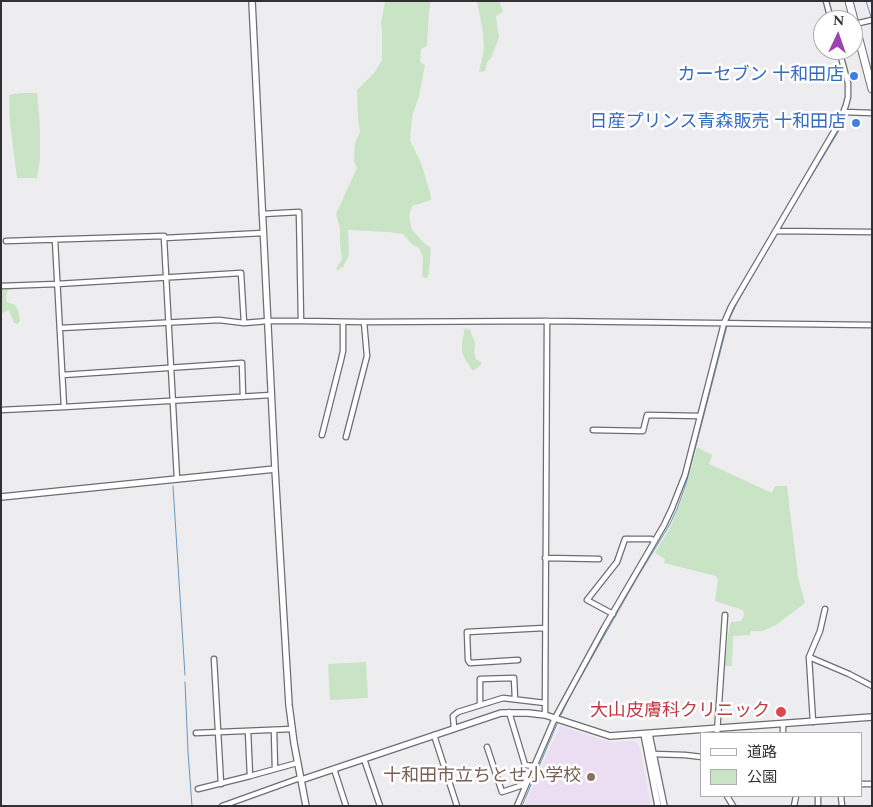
<!DOCTYPE html>
<html>
<head>
<meta charset="utf-8">
<style>
	body { margin:0 }
	#map { position:relative; width:873px; height:807px; overflow:hidden; background:#ededf0; font-family:Spectral,"Noto Sans JP",serif }
	canvas { display:block }
	.frame { position:absolute; inset:0; border:2px solid #313133; pointer-events:none }
	.legend { position:absolute; left:700px; top:732px; width:162px; height:65px; box-sizing:border-box; background:#fff; border:1px solid #adadad; margin:0; padding:6px 9px; list-style:none; font-size:15px; color:#313133 }
	.legend li { display:flex; align-items:center; gap:10px; height:25px }
	.legend b { width:25px; border:1px solid #adadad }
	.north { position:absolute; left:813px; top:10px; width:50px; height:50px; box-sizing:border-box; background:#fff; border:1px solid #adadad; border-radius:50%; rotate:3deg; font-size:14px; font-weight:700; line-height:20px; text-align:center; color:#313133 }
	.north::after { content:''; display:block; margin:auto; width:18px; height:22px; background:#9d43af; clip-path:polygon(50% 0,100% 100%,50% 72%,0 100%) }
</style>
</head>
<body>
<div id="map">
<canvas width="873" height="807"></canvas>
<div class="frame"></div>
<ul class="legend">
<li><b style="height:6px;background:#fff"></b>道路</li>
<li><b style="height:14px;background:#c9e4c5"></b>公園</li>
</ul>
<div class="north">N</div>
</div>
<script>
const context = document.querySelector('canvas').getContext('2d');
context.lineJoin = 'round';
function paint(path, color) {
  context.fillStyle = color;
  context.fill(path, 'evenodd');
}
function shape(rows) {
  const path = new Path2D();
  for (const r of rows) {
    path.moveTo(r[0], r[1]);
    for (let i = 2; i < r.length; i += 2) path.lineTo(r[i], r[i + 1]);
  }
  return path;
}
function strokePath(path, color, width, dash) {
  context.strokeStyle = color;
  context.lineWidth = width;
  context.lineCap = dash ? 'butt' : 'round';
  context.setLineDash(dash || []);
  context.stroke(path);
}
function drawText(font, color, halo, rows, align = 'center') {
  context.font = font + ' Spectral,"Noto Sans JP",serif';
  context.lineWidth = 5;
  context.setLineDash([]);
  context.textBaseline = 'middle';
  context.strokeStyle = halo;
  context.fillStyle = color;
  for (const [text, x, y, turn = 0] of rows) {
    context.save();
    context.translate(x, y);
    context.rotate((+turn || 0) * Math.PI / 180);
    context.textAlign = isNaN(turn) ? turn : align;
    if (halo) context.strokeText(text, 0, 0);
    context.fillText(text, 0, 0);
    context.restore();
  }
}
paint(shape([
	[560,726,603,740,612,742,633,741,637,743,640,748,651,806,524,806]
]), '#ebdef2');
paint(shape([
	[385,1,431,1,429,12,427,46,421,49,420,62,425,65,419,96,412,117,410,140,421,163,431,196,431,200,412,206,409,216,412,230,424,243,431,248,430,262,428,277,425,278,422,276,423,257,419,248,412,244,403,234,387,232,348,230,349,255,343,267,338,270,336,269,342,259,340,244,340,228,336,214,357,168,354,161,355,143,360,132,358,118,357,90,375,72,382,60,382,31,381,23],
	[477,1,499,1,503,12,496,16,499,38,491,58,487,63,485,71,479,72,484,49,483,32],
	[20,93,37,93,40,127,40,159,37,178,17,178,10,124,9,95],
	[30,286,30,288,8,290,6,296,7,302,15,305,18,310,20,320,18,324,14,323,9,310,2,313,1,312,1,288],
	[465,328,470,330,475,343,474,353,476,359,481,362,481,365,473,371,465,359,462,352,462,343],
	[697,447,712,455,709,464,772,493,775,486,787,486,798,577,805,603,776,625,762,631,751,631,750,635,733,636,732,666,725,666,728,635,731,622,741,621,744,615,743,610,715,601,718,580,716,576,664,563,665,559,655,553,672,524,685,491],
	[366,662,368,698,330,700,328,664]
]), '#c9e4c5');
strokePath(shape([
	[866,1,871,17],
	[780,228,843,124],
	[729,320,737,303,776,235],
	[173,486,185,675],
	[185,682,188,752,192,806],
	[561,715,570,696,637,578,670,524,677,509,686,484,727,326],
	[522,806,557,724]
]), '#6996bd', 1);
const minor = shape([
	[826,1,831,20],
	[855,24,872,20],
	[844,112,872,113],
	[262,214,299,212,301,321],
	[776,231,872,232],
	[164,238,177,479],
	[55,240,64,407,271,395],
	[6,241,164,236,164,238,263,233],
	[1,286,57,284,241,273,244,323,268,321,301,321,364,322,547,321,872,325],
	[60,328,219,320,244,323],
	[62,375,242,363,243,397],
	[1,410,64,407],
	[593,430,643,431,647,415,699,416],
	[322,435,341,360,343,351,343,322],
	[346,437,367,356,364,322],
	[545,558,599,559],
	[613,614,587,600,617,562,625,539,651,539,655,541],
	[809,657,849,674,872,686],
	[214,659,221,784],
	[518,660,470,663,468,660,467,632,544,628],
	[480,704,480,679,514,678,515,699],
	[509,712,525,765,533,766],
	[545,715,547,321],
	[813,722,809,657,820,631,825,609],
	[783,724,783,733],
	[454,728,453,716,458,712,503,698,545,703],
	[274,730,275,769],
	[248,731,250,776],
	[196,733,292,729],
	[717,733,725,615],
	[434,735,457,806],
	[487,747,502,792,526,784],
	[653,754,685,755,702,757],
	[364,759,380,806],
	[334,769,346,806],
	[862,784,872,784],
	[198,789,250,776,297,763],
	[727,796,733,806],
	[818,796,818,806],
	[841,796,842,806],
	[222,806,300,778],
	[517,806,555,718,604,628,664,525,672,508,685,475,724,323,731,307,839,123,846,105,848,97,848,83,839,50],
	[794,806,796,796]
]);
const tertiary = shape([
	[252,1,275,469,289,705,294,743,306,806],
	[1,497,275,469],
	[644,734,658,806],
	[649,734,664,806],
	[301,780,501,713,528,713,545,715,610,736,872,717]
]);
const primary = shape([
	[849,1,872,89]
]);
strokePath(minor, '#6d6d70', 7);
strokePath(tertiary, '#6d6d70', 8);
strokePath(primary, '#6d6d70', 9);
strokePath(minor, '#fff', 4.5);
strokePath(tertiary, '#fff', 5.5);
strokePath(primary, '#fff', 7);
for (const [x, y, r, color] of [
	[854,76,5,"#3f7fe0"],
	[856,123,5,"#3f7fe0"],
	[781,712,6,"#e0444e"],
	[591,777,5,"#8d6e63"]
]) {
  const dot = new Path2D();
  dot.arc(x, y, r, 0, 2 * Math.PI);
  context.fillStyle = color;
  context.fill(dot);
  strokePath(dot, '#fff', 2);
}
drawText('18px', '#366cbe', '#fff', [
	["カーセブン 十和田店",844,76],
	["日産プリンス青森販売 十和田店",846,123]
], 'right');
drawText('18px', '#be3a42', '#fff', [
	["大山皮膚科クリニック",770,712]
], 'right');
drawText('18px', '#785e54', '#fff', [
	["十和田市立ちとせ小学校",581,777]
], 'right');
</script>
</body>
</html>
